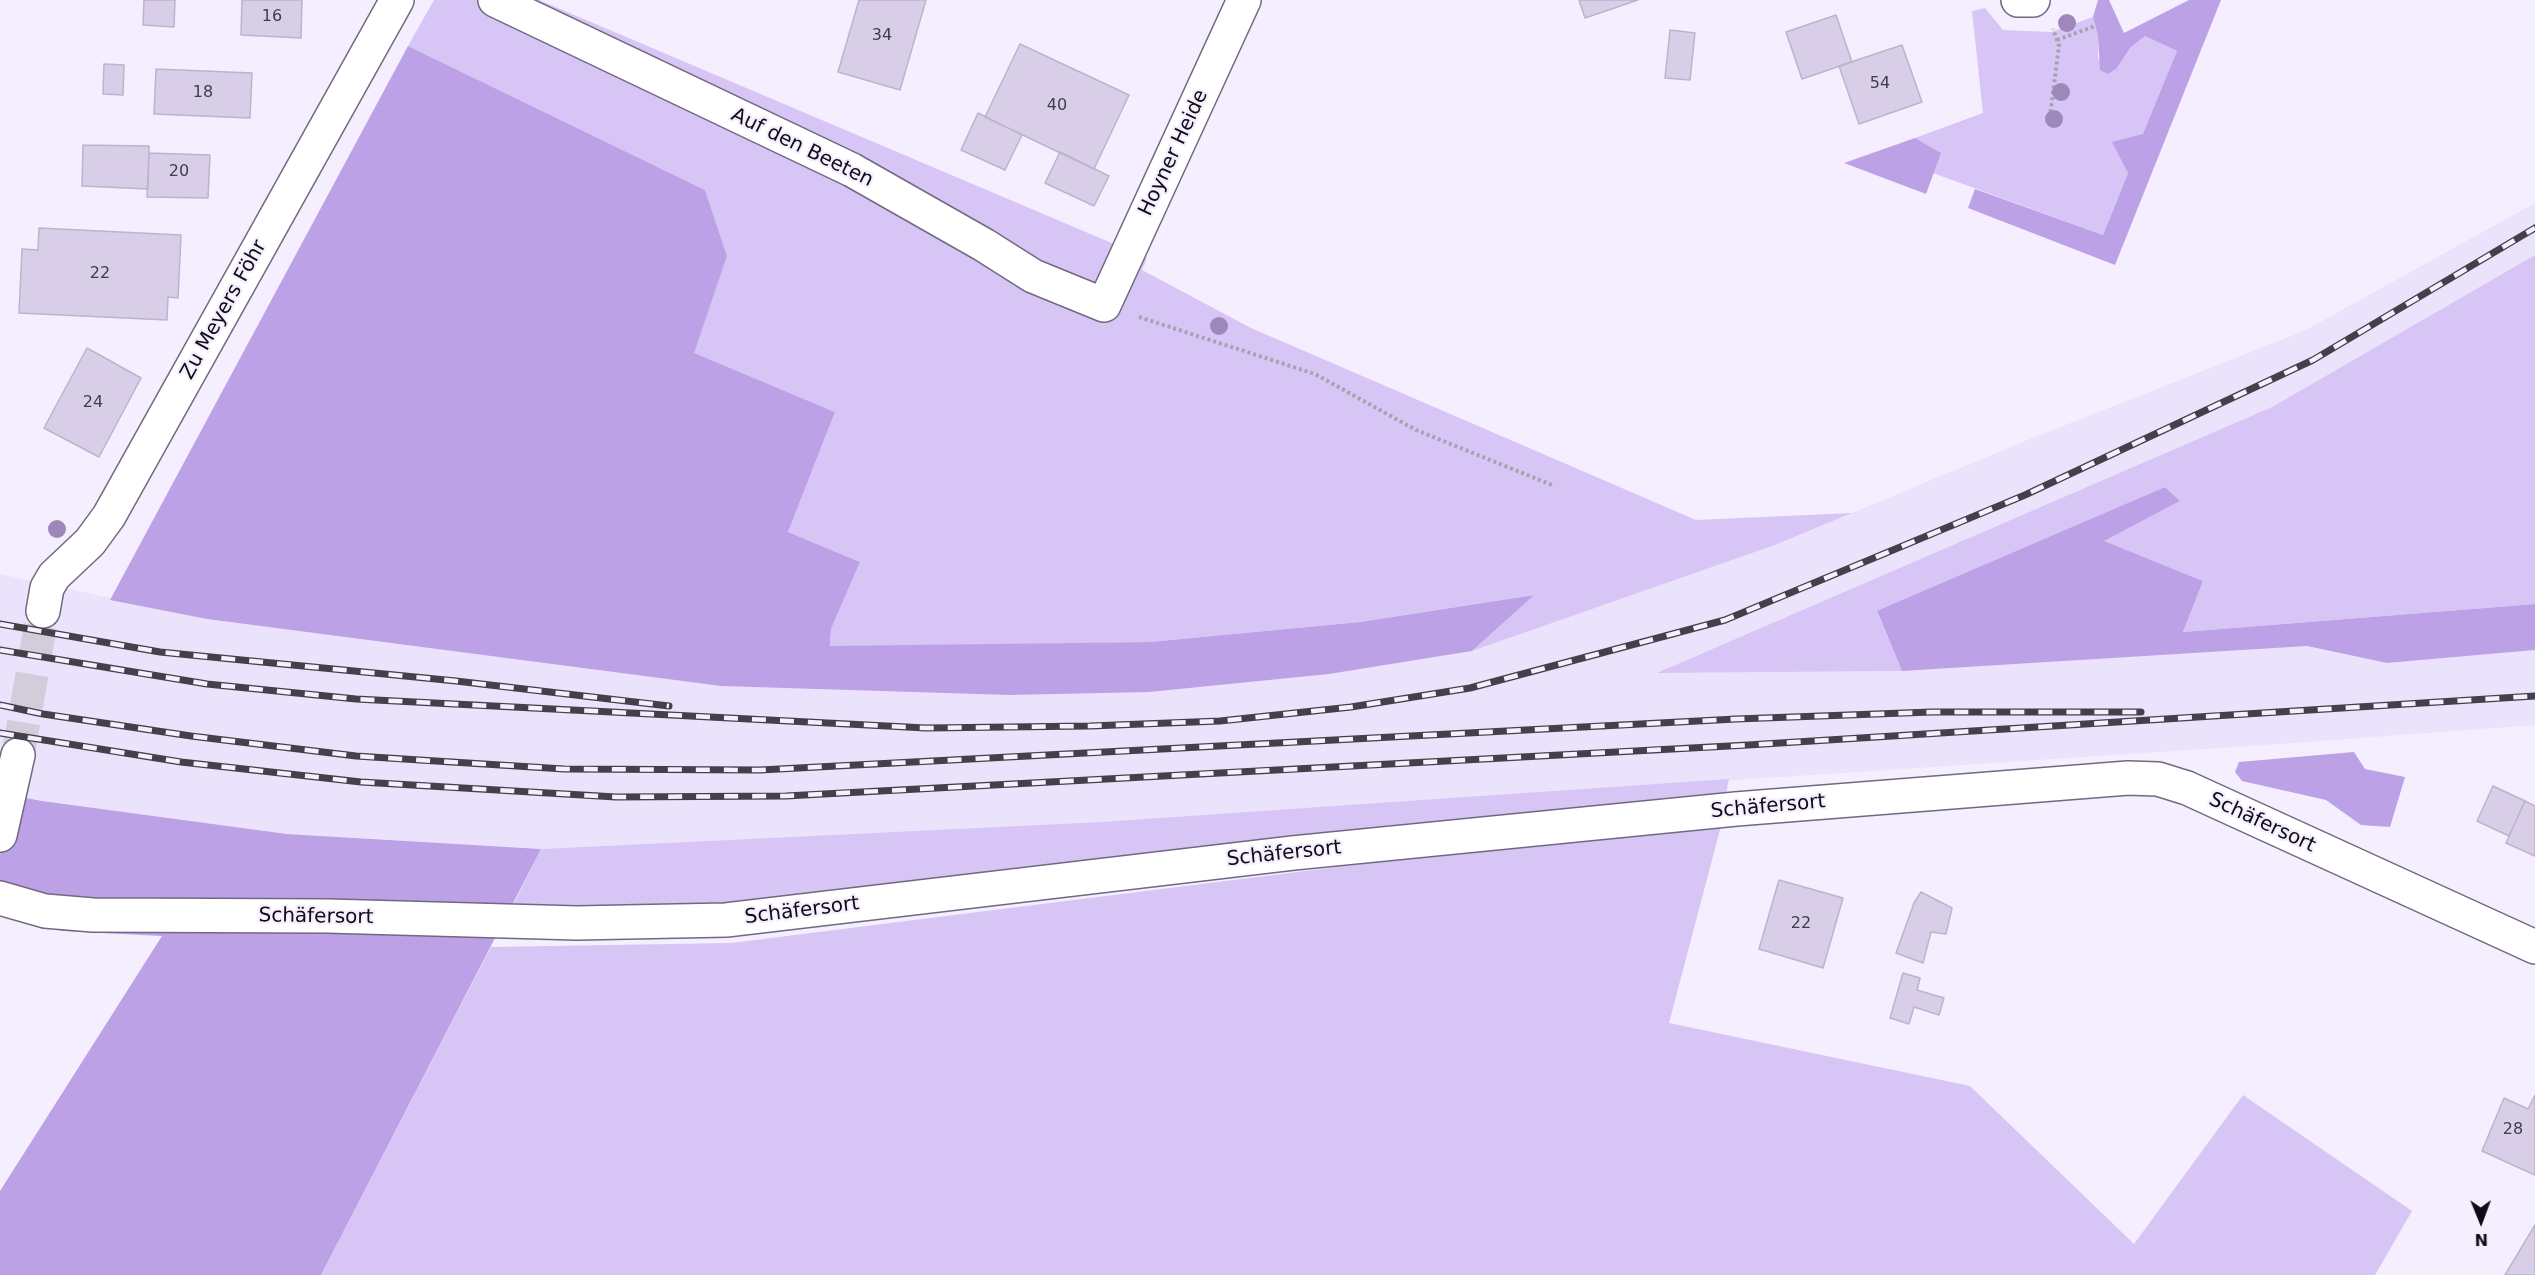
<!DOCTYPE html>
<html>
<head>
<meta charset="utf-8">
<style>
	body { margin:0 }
	#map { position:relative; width:2535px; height:1275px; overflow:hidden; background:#f4eefe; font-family:"DejaVu Sans",sans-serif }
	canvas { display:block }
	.north { position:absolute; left:2451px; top:1191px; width:60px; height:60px; -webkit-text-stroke:4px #f4eefe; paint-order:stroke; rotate:179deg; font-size:16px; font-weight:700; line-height:24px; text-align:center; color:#0f0b14 }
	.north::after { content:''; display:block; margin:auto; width:21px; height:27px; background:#0f0b14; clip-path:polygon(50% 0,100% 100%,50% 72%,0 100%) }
</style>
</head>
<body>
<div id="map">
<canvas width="2535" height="1275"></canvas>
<div class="north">N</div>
</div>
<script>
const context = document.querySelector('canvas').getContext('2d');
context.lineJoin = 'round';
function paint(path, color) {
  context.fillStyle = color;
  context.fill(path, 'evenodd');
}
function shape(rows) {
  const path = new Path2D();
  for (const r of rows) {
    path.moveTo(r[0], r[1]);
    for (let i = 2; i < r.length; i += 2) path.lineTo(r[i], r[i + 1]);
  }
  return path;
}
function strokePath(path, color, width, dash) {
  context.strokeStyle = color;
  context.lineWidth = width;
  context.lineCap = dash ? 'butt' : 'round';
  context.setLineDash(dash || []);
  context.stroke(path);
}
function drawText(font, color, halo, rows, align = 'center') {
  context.font = font + ' "DejaVu Sans",sans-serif';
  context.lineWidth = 4.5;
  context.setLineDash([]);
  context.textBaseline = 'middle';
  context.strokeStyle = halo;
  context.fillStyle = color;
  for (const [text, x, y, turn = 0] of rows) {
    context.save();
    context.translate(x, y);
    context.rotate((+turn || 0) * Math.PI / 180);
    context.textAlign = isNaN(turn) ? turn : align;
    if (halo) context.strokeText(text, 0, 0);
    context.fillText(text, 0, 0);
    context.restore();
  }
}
paint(shape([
	[2535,203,2535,255,2272,407,1659,673,1902,671,2307,646,2387,663,2535,650,2535,725,2279,744,1101,822,541,849,287,834,42,801,0,793,0,574,207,619,721,686,1009,695,1163,690,1329,674,1472,651,1775,545,2030,439,2304,331]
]), '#ebe2fc');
paint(shape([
	[434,0,539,0,1147,258,1142,270,1251,328,1696,520,1852,513,1775,545,1472,651,1533,595,1360,622,1150,642,830,647,831,629,860,562,788,532,835,412,693,353,727,256,705,190,408,46],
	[1985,8,2003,30,2051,32,2093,17,2098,36,2098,59,2117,68,2130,48,2145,36,2177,51,2103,235,1933,173,1940,153,1915,138,1983,113,1972,11],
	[2535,255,2535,604,2183,632,2203,581,2103,541,2180,501,2165,487,1877,612,1902,671,1657,673,2272,407],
	[1729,779,1725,799,1183,849,727,905,510,911,541,849,1101,822],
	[1722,822,1669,1023,1970,1086,2134,1244,2243,1095,2412,1211,2375,1275,321,1275,491,947,731,943,1377,862]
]), '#d7c5f6');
paint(shape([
	[2098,0,2109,0,2124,33,2189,0,2221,0,2115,265,1968,208,1975,189,2103,235,2128,173,2112,142,2143,134,2177,51,2145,36,2130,48,2117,68,2108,74,2100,70,2098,36,2093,17],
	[408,46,705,190,727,256,694,353,835,412,788,532,860,562,831,629,830,646,1150,642,1360,622,1534,595,1472,651,1329,674,1149,692,1009,695,721,686,207,619,110,600],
	[1915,138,1941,153,1926,194,1844,163],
	[2165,487,2180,501,2104,541,2203,581,2183,632,2535,604,2535,650,2387,663,2307,646,1902,671,1877,611],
	[2354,752,2365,769,2405,777,2390,827,2361,825,2326,800,2242,781,2235,772,2239,762],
	[0,793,42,801,287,834,541,849,321,1275,0,1275,0,1191,162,936,62,931,0,912]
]), '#bca1e7');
const building = shape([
	[144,0,175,0,174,27,143,25,144,0],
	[242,0,302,0,301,38,241,35,242,0],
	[859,0,926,0,900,90,838,72,859,0],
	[1579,0,1638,0,1585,18,1579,0],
	[1836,15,1852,62,1802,79,1786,32,1836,15],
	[1670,30,1695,33,1690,80,1665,78,1670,30],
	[1020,44,1129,95,1094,169,985,117,1020,44],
	[1902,45,1922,102,1859,124,1839,66,1902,45],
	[104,64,124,65,123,95,103,94,104,64],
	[156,69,252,73,250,118,154,114,156,69],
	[978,113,1022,135,1005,170,961,150,978,113],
	[83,145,149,146,148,189,82,186,83,145],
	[1060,152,1109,176,1094,206,1045,183,1060,152],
	[149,153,210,155,208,198,147,197,149,153],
	[39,228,181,235,178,298,168,297,167,320,19,313,22,249,38,250,39,228],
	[87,348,141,378,99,457,44,428,87,348],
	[2493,786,2525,801,2509,836,2477,821,2493,786],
	[2525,801,2535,806,2535,856,2506,843,2525,801],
	[1779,880,1843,898,1823,968,1759,949,1779,880],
	[1921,892,1952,908,1946,934,1931,932,1923,963,1896,953,1914,903,1921,892],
	[1903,973,1920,978,1917,990,1944,998,1939,1015,1914,1007,1909,1024,1890,1018,1903,973],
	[2535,1095,2535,1175,2482,1151,2504,1098,2528,1109,2535,1095],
	[2535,1225,2535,1275,2505,1275,2535,1225]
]);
paint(building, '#d8cee8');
strokePath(building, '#bdb3cd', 1.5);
strokePath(shape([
	[18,755,43,611]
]), '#d2ccdb', 33, [33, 16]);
const minor = shape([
	[495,0,852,170,984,245,1033,276,1104,305,1244,0],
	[2018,0,2033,0],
	[43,611,47,588,54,576,90,542,109,516,397,0],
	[0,835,18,755],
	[0,898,45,911,93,915,328,916,577,923,726,920,1293,853,1736,809,2128,778,2158,779,2187,788,2535,947]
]);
strokePath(minor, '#716980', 36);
strokePath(shape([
	[2057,40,2095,26],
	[2049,124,2059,46,2053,29],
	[1139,317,1315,374,1416,430,1552,485]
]), '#a7a2af', 4, [3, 3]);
strokePath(minor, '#fff', 33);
const rail = shape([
	[0,624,160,652,456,681,669,706],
	[0,650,207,684,356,699,926,728,1090,726,1220,721,1351,707,1470,688,1725,620,2025,495,2313,360,2535,228],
	[0,705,43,714,191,736,356,756,564,769,760,770,1736,719,1932,712,2141,712],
	[0,733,181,762,361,782,616,797,786,796,1748,745,2535,696]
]);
strokePath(rail, '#44404a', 7);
strokePath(rail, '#f4eefe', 4.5, [14]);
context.fillStyle = '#9e87bb';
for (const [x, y] of [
	[2067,23],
	[2061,92],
	[2054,119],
	[1219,326],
	[57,529]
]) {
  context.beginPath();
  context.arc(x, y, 9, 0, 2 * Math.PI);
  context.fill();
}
drawText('16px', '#413c49', null, [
	["16",272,17],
	["34",882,36],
	["54",1880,84],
	["18",203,93],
	["40",1057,106],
	["20",179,172],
	["22",100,274],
	["24",93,403],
	["22",1801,924],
	["28",2513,1130]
]);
drawText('20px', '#0f0b14', '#f4eefe', [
	["Auf den Beeten",802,148,26],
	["Hoyner Heide",1174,153,-65],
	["Zu Meyers Föhr",224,310,-61],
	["Schäfersort",1768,807,-5],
	["Schäfersort",2262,823,25],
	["Schäfersort",1284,854,-6],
	["Schäfersort",802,911,-7],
	["Schäfersort",316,917,1]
]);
</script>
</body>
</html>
